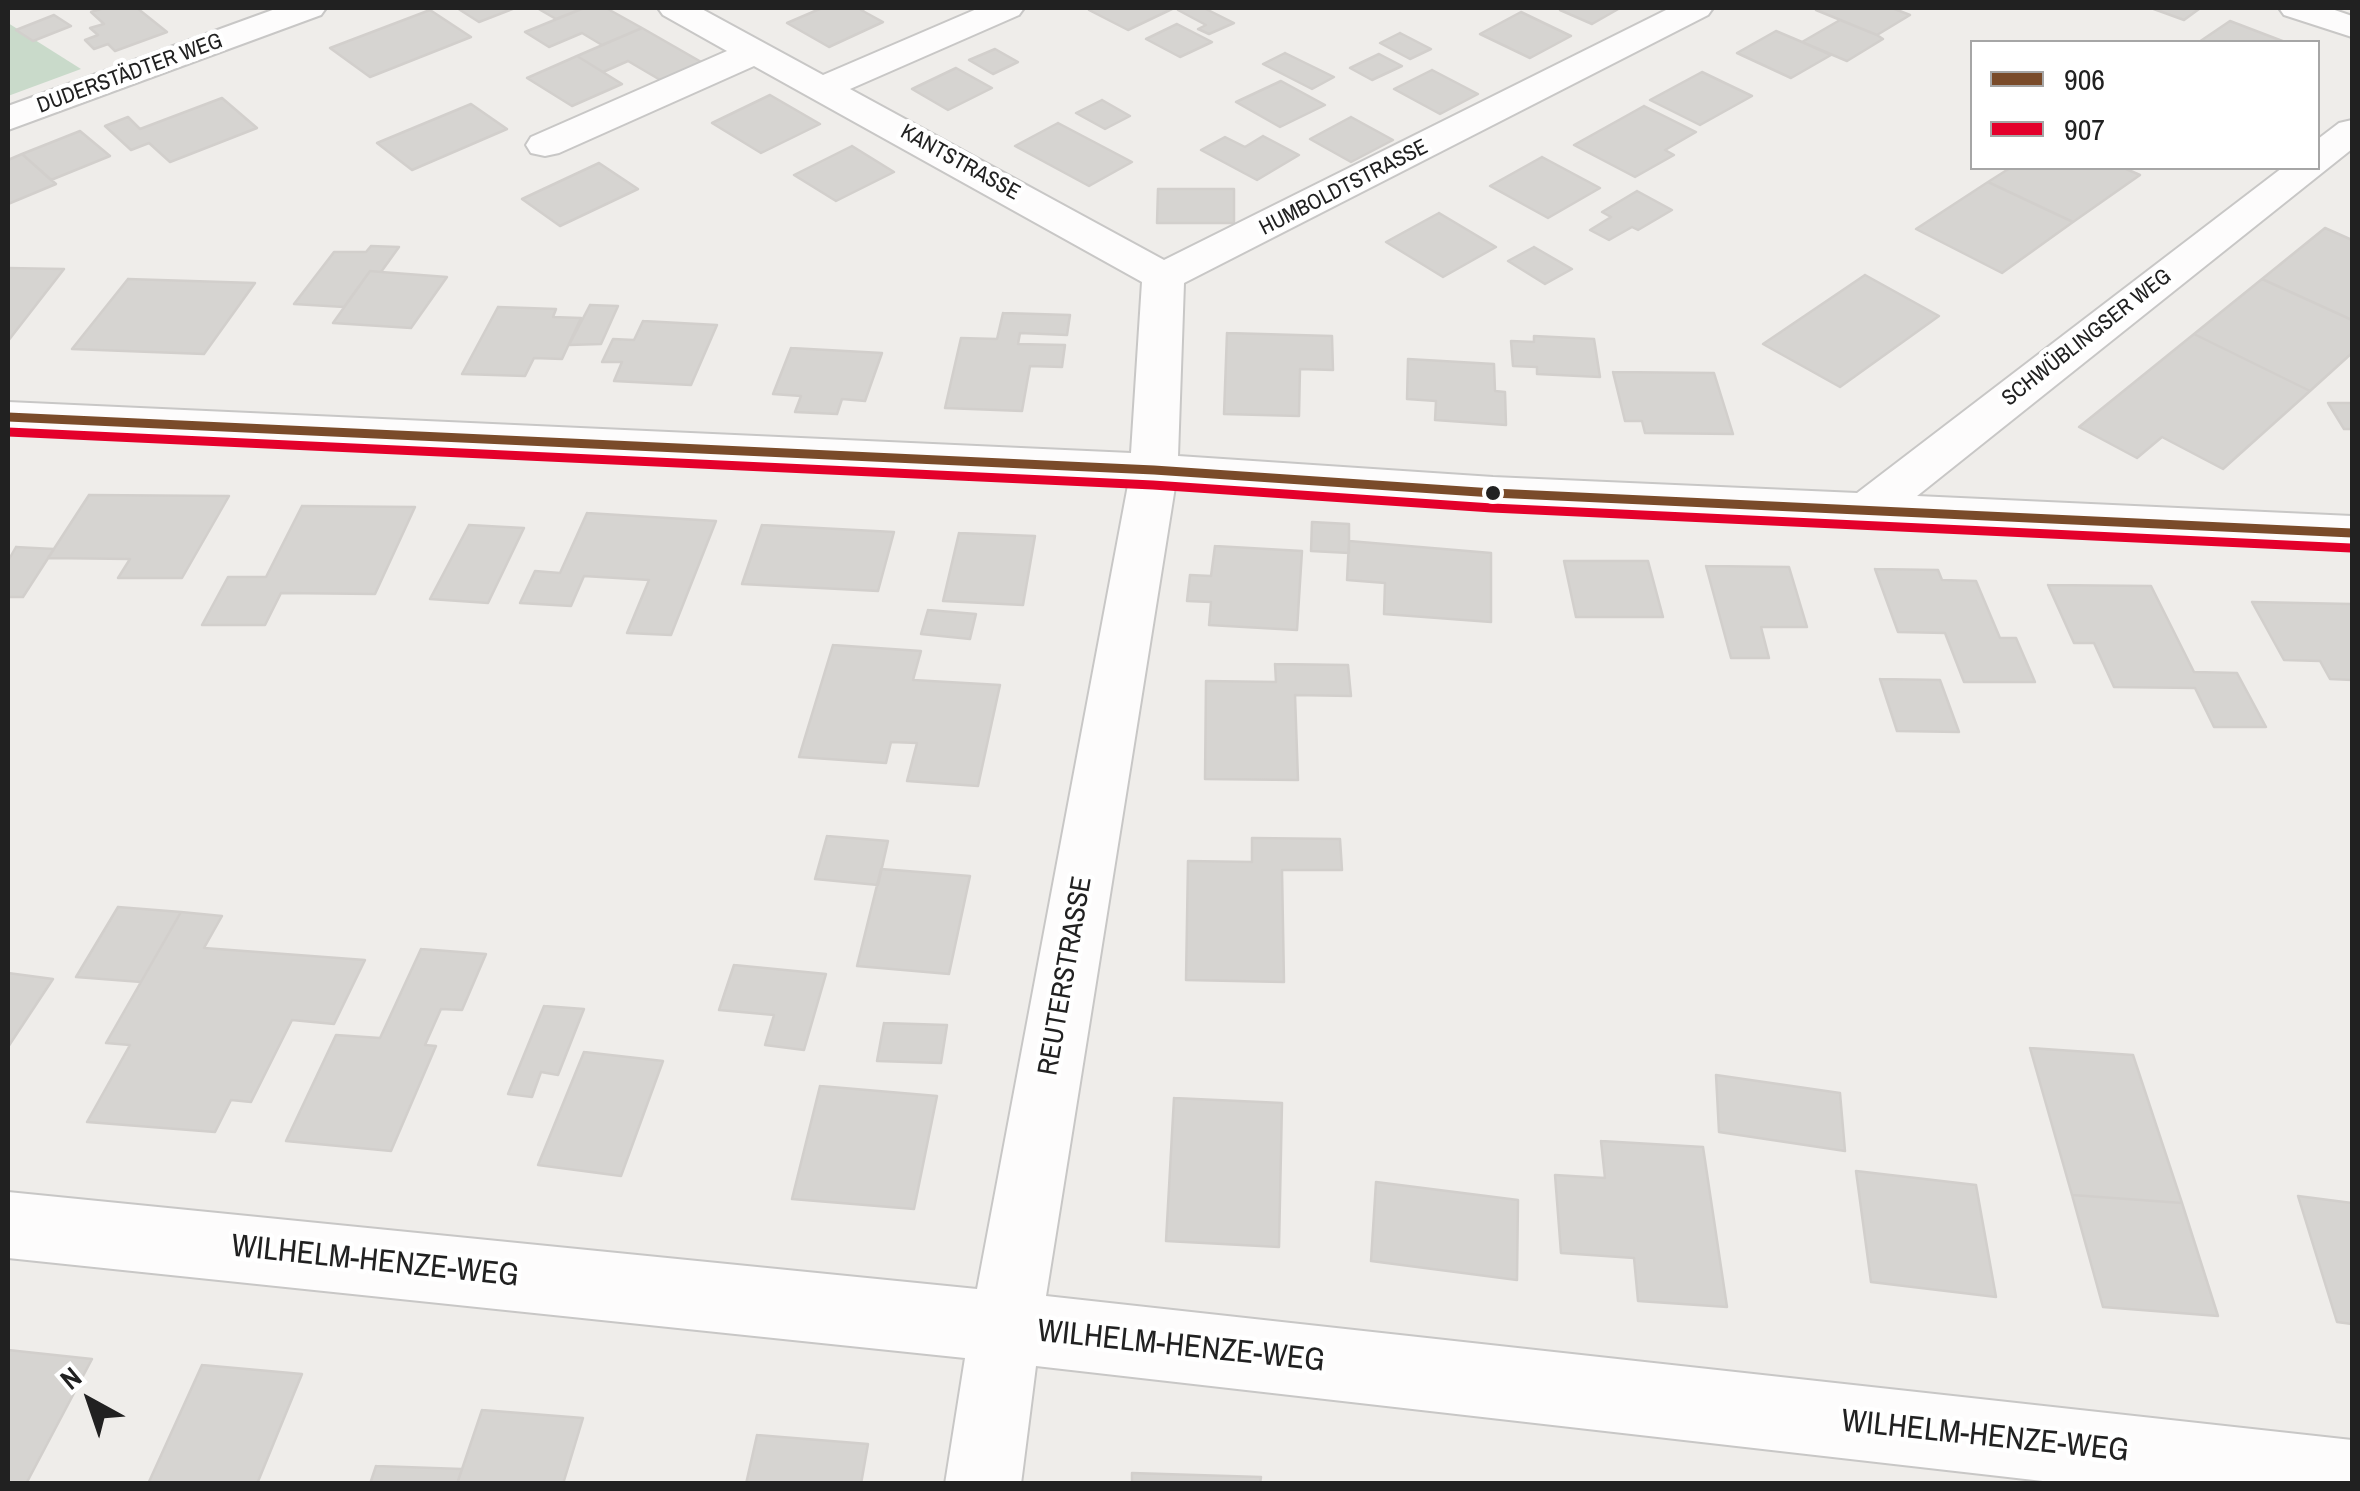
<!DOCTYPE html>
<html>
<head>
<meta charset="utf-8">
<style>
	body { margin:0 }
	#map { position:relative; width:2360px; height:1491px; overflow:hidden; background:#efedea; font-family:"Archivo Narrow",sans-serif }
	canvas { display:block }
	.frame { position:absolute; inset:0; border:10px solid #212121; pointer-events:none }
	.legend { position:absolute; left:1970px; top:40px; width:350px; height:130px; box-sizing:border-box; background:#fff; border:2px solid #a6a6a6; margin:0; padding:12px 18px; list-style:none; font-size:30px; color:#212121 }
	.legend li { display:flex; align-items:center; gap:20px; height:50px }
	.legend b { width:50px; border:2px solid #a6a6a6 }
	.north { position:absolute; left:40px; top:1351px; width:100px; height:100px; -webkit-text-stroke:8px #fff; paint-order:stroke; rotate:320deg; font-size:28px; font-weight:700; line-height:40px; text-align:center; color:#212121 }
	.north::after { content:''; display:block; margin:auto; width:35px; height:45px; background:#212121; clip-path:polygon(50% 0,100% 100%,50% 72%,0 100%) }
</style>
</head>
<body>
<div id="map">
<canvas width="2360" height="1491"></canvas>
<div class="frame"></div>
<ul class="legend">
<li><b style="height:12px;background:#7a4b2a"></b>906</li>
<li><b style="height:12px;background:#e4002b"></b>907</li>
</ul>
<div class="north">N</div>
</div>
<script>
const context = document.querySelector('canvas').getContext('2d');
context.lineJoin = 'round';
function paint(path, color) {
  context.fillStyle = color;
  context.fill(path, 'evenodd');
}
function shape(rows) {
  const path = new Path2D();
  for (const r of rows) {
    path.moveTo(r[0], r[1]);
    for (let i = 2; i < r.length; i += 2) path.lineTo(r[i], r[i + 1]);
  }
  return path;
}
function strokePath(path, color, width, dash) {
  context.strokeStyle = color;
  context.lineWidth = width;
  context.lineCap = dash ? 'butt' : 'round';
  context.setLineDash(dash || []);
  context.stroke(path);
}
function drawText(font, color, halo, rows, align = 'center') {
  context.font = font + ' "Archivo Narrow",sans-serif';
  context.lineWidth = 9;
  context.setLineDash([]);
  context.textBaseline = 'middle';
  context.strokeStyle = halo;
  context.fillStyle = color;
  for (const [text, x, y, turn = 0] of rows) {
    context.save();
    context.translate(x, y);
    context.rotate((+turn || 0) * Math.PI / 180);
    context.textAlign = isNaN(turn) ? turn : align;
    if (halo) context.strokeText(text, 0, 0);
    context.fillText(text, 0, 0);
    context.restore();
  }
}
paint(shape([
	[8,23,81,69,8,96]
]), '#c9daca');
const building = shape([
	[104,8,137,8,167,32,115,51,108,44,94,49,85,40,98,35,90,28,104,24,91,12,104,8],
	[457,8,515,8,479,22,457,8],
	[537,8,584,8,556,19,537,8],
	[584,8,606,8,642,28,602,45,582,33,549,47,525,32,584,8],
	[822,8,867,8,861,10,883,22,829,47,787,23,822,8],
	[1095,8,1170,8,1172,9,1128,30,1089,10,1095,8],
	[1183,8,1204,8,1234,23,1209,34,1198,29,1206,25,1178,10,1183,8],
	[1565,8,1620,8,1592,24,1560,10,1565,8],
	[1820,8,1892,8,1910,15,1877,35,1816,10,1820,8],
	[2151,8,2193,8,2199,9,2184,20,2151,8],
	[430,10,471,37,370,77,330,48,430,10],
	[1521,12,1571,36,1530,58,1480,34,1521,12],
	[54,15,71,26,33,41,16,30,54,15],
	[1840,20,1877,35,1883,39,1847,61,1802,42,1840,20],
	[2230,21,2285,42,2199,42,2230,21],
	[1177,24,1212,42,1180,57,1146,39,1177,24],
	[642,28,703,63,662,81,628,61,603,72,577,56,642,28],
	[1776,31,1802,42,1831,55,1791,78,1737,53,1776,31],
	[1400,33,1431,49,1410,59,1380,43,1400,33],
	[995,49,1018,62,993,74,969,60,995,49],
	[1285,53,1334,77,1312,89,1263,64,1285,53],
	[1379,54,1402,66,1372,80,1350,68,1379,54],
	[577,56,622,84,572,106,527,78,577,56],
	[956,68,992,88,948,110,912,89,956,68],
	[1432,70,1478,94,1440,114,1394,89,1432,70],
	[1702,72,1752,96,1700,125,1650,100,1702,72],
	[1281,81,1325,105,1280,127,1236,102,1281,81],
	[770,95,820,124,761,153,712,123,770,95],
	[222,98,257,128,170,162,149,143,131,150,105,126,128,117,140,129,222,98],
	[1102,100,1130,116,1105,129,1076,113,1102,100],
	[471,104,507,129,412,170,377,143,471,104],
	[1644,106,1696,132,1665,150,1674,155,1635,177,1574,145,1644,106],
	[1351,117,1393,140,1351,162,1310,139,1351,117],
	[1058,123,1132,162,1089,186,1015,146,1058,123],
	[80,131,110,156,51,180,22,154,80,131],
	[1263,136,1299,155,1257,180,1201,150,1225,137,1245,147,1263,136],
	[852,146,894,172,836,201,794,175,852,146],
	[22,154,56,184,8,204,8,160,22,154],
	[1542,157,1600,188,1548,218,1490,186,1542,157],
	[599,163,638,189,560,226,522,199,599,163],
	[2010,168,2124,168,2140,175,2073,222,1988,182,2010,168],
	[1988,182,2073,222,2002,273,1916,229,1988,182],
	[1158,189,1234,189,1234,223,1157,223,1158,189],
	[1637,191,1672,210,1638,230,1632,227,1609,240,1590,230,1611,217,1602,212,1637,191],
	[1439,213,1496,247,1443,277,1386,242,1439,213],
	[2325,228,2352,240,2352,320,2262,279,2325,228],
	[371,246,399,247,381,272,370,271,344,307,294,304,334,252,366,252,371,246],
	[1534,247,1572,269,1545,284,1508,261,1534,247],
	[8,268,64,269,8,341,8,268],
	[370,271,381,272,447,277,411,328,333,323,370,271],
	[1865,275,1939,316,1840,387,1763,344,1865,275],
	[128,279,255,283,204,354,72,349,128,279],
	[2262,279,2352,320,2352,353,2310,391,2194,334,2262,279],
	[590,305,618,306,601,344,569,345,590,305],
	[498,307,556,309,553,317,581,318,562,359,534,358,525,376,462,374,498,307],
	[1003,313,1070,315,1067,335,1020,333,1018,344,1065,345,1062,367,1030,366,1022,411,945,408,961,338,997,339,1003,313],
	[643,321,717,325,691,385,614,381,622,362,602,362,613,339,634,340,643,321],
	[1227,333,1332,336,1333,370,1300,369,1299,416,1224,414,1227,333],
	[2194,334,2310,391,2223,469,2162,437,2137,458,2079,427,2194,334],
	[1534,336,1594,339,1600,377,1537,374,1537,367,1513,366,1511,341,1534,342,1534,336],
	[791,348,882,353,865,401,842,399,837,414,795,412,801,396,773,394,791,348],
	[1408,359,1494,364,1495,391,1505,392,1506,425,1435,420,1436,401,1407,399,1408,359],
	[1613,372,1714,373,1733,434,1645,433,1642,421,1625,421,1613,372],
	[2328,403,2352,403,2352,429,2344,429,2328,403],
	[89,495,229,496,182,578,118,578,130,559,48,558,89,495],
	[302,506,415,507,375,594,281,593,265,625,202,625,228,577,266,577,302,506],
	[587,513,716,521,671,635,627,633,649,580,584,576,571,606,520,603,535,571,560,573,587,513],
	[1312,522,1349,524,1349,553,1311,551,1312,522],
	[469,525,524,528,488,603,430,599,469,525],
	[762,525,894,532,878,591,742,584,762,525],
	[959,533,1035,536,1023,605,943,601,959,533],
	[1349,541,1491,553,1491,622,1384,614,1385,583,1347,580,1349,541],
	[1215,546,1302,551,1297,630,1209,625,1211,602,1187,601,1190,575,1211,576,1215,546],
	[16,547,54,549,23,597,8,597,8,561,16,547],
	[1564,561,1648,561,1663,617,1576,617,1564,561],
	[1706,566,1789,567,1807,627,1761,627,1769,658,1731,658,1706,566],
	[1875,569,1938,570,1942,580,1976,581,2000,638,2016,638,2035,682,1964,682,1945,633,1898,632,1875,569],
	[2048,585,2151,586,2194,672,2237,673,2266,727,2214,727,2195,688,2114,687,2094,643,2074,643,2048,585],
	[2252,602,2352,604,2352,680,2330,679,2320,661,2284,660,2252,602],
	[928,610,976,614,970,639,921,634,928,610],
	[833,645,921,651,913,680,1000,685,978,786,907,781,917,743,891,742,886,763,799,757,833,645],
	[1275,664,1348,665,1351,696,1295,695,1298,780,1205,779,1206,681,1276,682,1275,664],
	[1880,679,1940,680,1959,732,1897,731,1880,679],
	[827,836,888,841,878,885,815,879,827,836],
	[1252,838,1340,839,1342,870,1282,870,1284,982,1186,980,1188,861,1252,862,1252,838],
	[881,869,970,876,949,974,857,966,881,869],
	[118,907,181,912,141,982,76,977,118,907],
	[181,912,222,916,204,948,365,960,334,1024,292,1020,251,1102,231,1100,215,1132,87,1122,130,1045,106,1043,181,912],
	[421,949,486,954,462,1010,441,1009,425,1045,436,1046,391,1151,286,1141,336,1035,380,1038,421,949],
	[734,965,826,974,804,1050,765,1045,774,1015,719,1010,734,965],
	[8,973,53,979,8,1047,8,973],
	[544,1006,584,1009,558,1075,541,1072,532,1097,508,1094,544,1006],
	[884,1023,947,1025,941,1063,877,1061,884,1023],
	[2030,1048,2133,1055,2182,1203,2072,1195,2030,1048],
	[584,1052,663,1061,621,1176,538,1165,584,1052],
	[1716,1075,1840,1093,1845,1151,1719,1132,1716,1075],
	[820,1086,937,1096,914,1209,792,1199,820,1086],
	[1174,1098,1282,1103,1279,1247,1166,1241,1174,1098],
	[1601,1141,1703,1147,1727,1307,1638,1301,1634,1258,1561,1253,1555,1175,1605,1178,1601,1141],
	[1856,1171,1976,1185,1996,1297,1871,1282,1856,1171],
	[1376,1182,1518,1200,1517,1280,1371,1261,1376,1182],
	[2072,1195,2182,1203,2218,1316,2103,1307,2072,1195],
	[2298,1196,2352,1203,2352,1324,2337,1322,2298,1196],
	[8,1350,92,1359,26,1484,8,1484,8,1350],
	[202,1365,302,1374,257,1484,148,1484,202,1365],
	[482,1410,583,1418,563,1484,457,1484,482,1410],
	[757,1435,868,1444,861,1484,746,1484,757,1435],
	[376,1466,462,1469,457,1484,370,1484,376,1466],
	[1132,1473,1261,1477,1260,1484,1132,1484,1132,1473]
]);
paint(building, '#d6d4d1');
strokePath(building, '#d2cfcc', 2.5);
const minor = shape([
	[278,8,326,8,321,15,8,130,8,106,278,8],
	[658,8,700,8,823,75,979,8,1024,8,1019,15,850,89,1164,260,1670,8,1713,8,1708,15,1184,283,1178,456,1493,477,1857,493,2282,168,2318,168,2318,139,2339,123,2352,120,2352,149,1917,496,2352,516,2352,550,1493,509,1175,487,1046,1296,2352,1440,2352,1484,2069,1484,1036,1366,1021,1484,945,1484,965,1358,8,1258,8,1192,977,1289,1128,485,8,432,8,402,1131,453,1142,282,754,66,559,153,545,156,531,153,526,145,531,137,727,51,663,15,658,8],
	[2279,8,2329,8,2352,16,2352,37,2284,15,2279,8]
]);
strokePath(minor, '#c8c7c6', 4);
paint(minor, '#fdfcfc');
strokePath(shape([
	[8,417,1154,470,1493,493,2352,533]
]), '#7a4b2a', 9);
strokePath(shape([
	[8,432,1153,485,1492,508,2351,548]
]), '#e4002b', 9);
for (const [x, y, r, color] of [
	[1493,493,9,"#212121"]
]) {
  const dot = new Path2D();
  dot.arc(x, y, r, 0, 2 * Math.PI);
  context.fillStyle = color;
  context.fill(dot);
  strokePath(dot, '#fff', 4);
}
drawText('22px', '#212121', '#fff', [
	["DUDERSTÄDTER WEG",130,74,-20],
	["KANTSTRASSE",960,163,29],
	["HUMBOLDTSTRASSE",1344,188,-27],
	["SCHWÜBLINGSER WEG",2087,338,-38]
]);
drawText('28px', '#212121', '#fff', [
	["REUTERSTRASSE",1066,976,-80]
]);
drawText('32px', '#212121', '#fff', [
	["WILHELM-HENZE-WEG",375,1262,6],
	["WILHELM-HENZE-WEG",1181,1347,6],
	["WILHELM-HENZE-WEG",1985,1437,6]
]);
</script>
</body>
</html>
